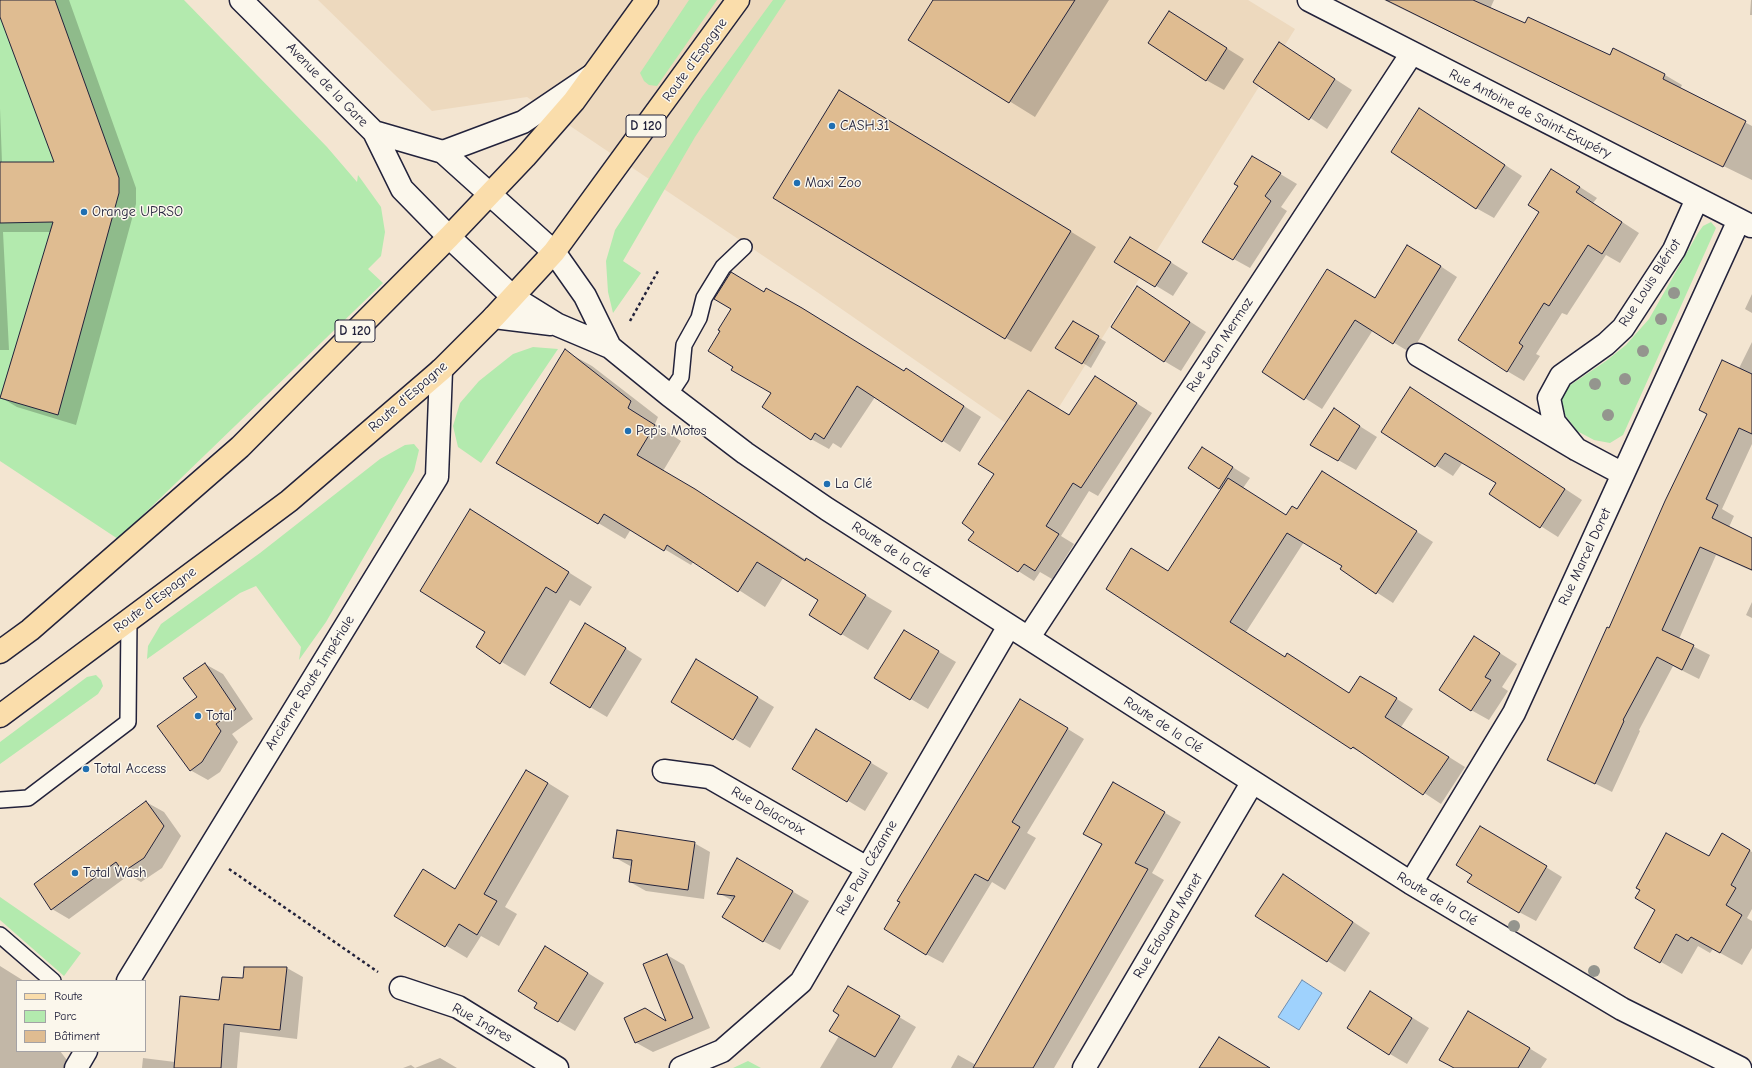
<!DOCTYPE html>
<html>
<head>
<meta charset="utf-8">
<style>
	body { margin:0 }
	#map { position:relative; width:1752px; height:1068px; overflow:hidden; background:#f3e5d1; font-family:"Comic Neue",sans-serif }
	canvas { display:block }
	.legend { position:absolute; left:16px; top:980px; width:130px; height:72px; box-sizing:border-box; background:#fbf7ec; border:1px solid #a4a2a5; margin:0; padding:5px 7px; list-style:none; font-size:12px; color:#22223b }
	.legend li { display:flex; align-items:center; gap:8px; height:20px }
	.legend b { width:20px; border:1px solid #a4a2a5 }
</style>
</head>
<body>
<div id="map">
<canvas width="1752" height="1068"></canvas>
<ul class="legend">
<li><b style="height:5px;background:#faddab"></b>Route</li>
<li><b style="height:11px;background:#b3eaae"></b>Parc</li>
<li><b style="height:11px;background:#dfbc91"></b>Bâtiment</li>
</ul>
</div>
<script>
const context = document.querySelector('canvas').getContext('2d');
context.lineJoin = 'round';
function paint(path, color) {
  context.fillStyle = color;
  context.fill(path, 'evenodd');
}
function shape(rows) {
  const path = new Path2D();
  for (const r of rows) {
    path.moveTo(r[0], r[1]);
    for (let i = 2; i < r.length; i += 2) path.lineTo(r[i], r[i + 1]);
  }
  return path;
}
function strokePath(path, color, width, dash) {
  context.strokeStyle = color;
  context.lineWidth = width;
  context.lineCap = dash ? 'butt' : 'round';
  context.setLineDash(dash || []);
  context.stroke(path);
}
function drawText(font, color, halo, rows, align = 'center') {
  context.font = font + ' "Comic Neue",sans-serif';
  context.lineWidth = 3;
  context.setLineDash([]);
  context.textBaseline = 'middle';
  context.strokeStyle = halo;
  context.fillStyle = color;
  for (const [text, x, y, turn = 0] of rows) {
    context.save();
    context.translate(x, y);
    context.rotate((+turn || 0) * Math.PI / 180);
    context.textAlign = isNaN(turn) ? turn : align;
    if (halo) context.strokeText(text, 0, 0);
    context.fillText(text, 0, 0);
    context.restore();
  }
}
paint(shape([
	[318,0,1248,0,1295,29,1036,444,817,292,527,97,432,111]
]), '#edd9be');
paint(shape([
	[0,0,184,0,327,147,357,182,358,175,381,207,385,232,381,256,368,269,383,283,118,539,0,461],
	[689,0,717,0,657,86,649,85,644,81,640,73],
	[773,0,786,0,695,137,623,261,641,273,613,313,608,292,606,261,615,230,702,97],
	[1711,222,1716,228,1623,435,1610,443,1594,440,1577,431,1565,415,1561,402,1566,388,1606,361,1626,345,1649,319,1698,233,1703,226],
	[533,347,558,349,481,463,458,447,453,426,460,403,479,381,513,354],
	[414,444,419,450,414,471,326,622,299,660,301,647,256,586,240,593,147,659,148,646,161,624,260,553,380,459,405,445],
	[96,675,101,680,103,686,98,694,0,764,0,742,87,677],
	[0,897,81,953,64,976,0,920],
	[748,1061,761,1068,733,1068]
]), '#b3eaae');
const water = shape([
	[1302,980,1322,993,1299,1030,1278,1017,1302,980]
]);
paint(water, '#9fd2fd');
strokePath(water, '#6d8caf', 1);
paint(shape([
	[0,0,69,0,136,188,136,204,76,425,17,407,0,397,51,232,3,232,9,350,0,350,0,108,2,163,55,163,0,14],
	[934,0,1109,0,1035,117,909,39],
	[1384,0,1494,0,1490,9,1525,24,1610,56,1613,50,1665,75,1682,85,1680,89,1752,126,1752,180],
	[1751,0,1752,0,1752,15,1750,15],
	[1186,23,1244,59,1224,90,1206,80],
	[1279,43,1352,90,1327,129,1255,81],
	[865,106,1096,247,1031,352,1006,338],
	[1436,120,1522,176,1494,218,1476,208],
	[1252,157,1297,184,1281,207,1287,211,1250,268,1203,242,1239,186],
	[1569,180,1597,198,1593,203,1639,233,1620,263,1606,255,1567,315,1562,313,1536,354,1540,356,1524,381,1507,371,1540,212],
	[1148,248,1188,273,1173,296,1115,261],
	[1425,256,1457,277,1411,353,1373,330,1322,409,1264,372,1375,299],
	[1137,287,1206,332,1181,371,1164,361],
	[764,293,905,372,907,369,981,417,960,452,875,397,841,448,833,443,829,449,811,439,772,393],
	[1752,294,1752,313,1745,309],
	[1073,322,1106,342,1091,368,1057,347],
	[1752,342,1752,444,1722,509,1734,516,1729,527,1752,539,1752,571,1716,555,1679,639,1710,655,1699,679,1673,666,1639,730,1640,731,1612,792,1548,760,1610,629],
	[565,351,592,366,658,417,655,424,681,441,663,471,722,506,806,560,892,611,868,650,810,615,819,600,783,578,765,607,694,561,691,565,631,529,625,539,498,463],
	[1095,377,1152,413,1098,496,1089,491,1061,536,1074,544,1052,579,1040,572,1034,581,969,540,1070,416],
	[1427,398,1582,500,1558,537,1490,494,1498,483,1463,462,1453,476,1383,432],
	[1334,410,1377,437,1356,470,1311,445],
	[1202,448,1250,478,1243,488,1287,516,1297,510,1323,472,1433,542,1393,603,1341,569,1343,566,1304,542,1246,632,1285,657,1287,654,1304,664,1350,694,1378,687,1413,709,1401,727,1465,767,1441,804,1370,757,1352,748,1107,589,1169,572,1222,490,1219,488],
	[471,511,592,587,580,606,570,600,525,676,477,647,486,632],
	[1752,602,1752,618,1746,615],
	[603,634,642,659,607,717,590,707],
	[921,641,956,662,928,709,875,678],
	[1492,648,1517,664,1502,687,1508,691,1489,720,1471,710],
	[205,664,223,674,253,719,232,734,238,742,220,772,208,780,190,770,198,697],
	[713,670,774,707,750,748,672,701],
	[1037,710,1084,739,1027,833,1036,838,1005,890,992,882,943,963,926,954],
	[833,740,888,773,865,811,794,768],
	[548,783,569,796,505,907,517,914,499,946,481,936,467,958,396,916,456,890],
	[1114,784,1181,822,1152,873,1164,880,1054,1068,951,1068,958,1055,976,1065,1103,844],
	[146,802,164,812,181,836,162,868,141,882,129,875,69,919,52,909],
	[1722,835,1752,852,1752,909,1747,918,1752,921,1752,948,1742,965,1713,949,1710,953,1698,946,1682,974,1635,947,1709,857],
	[1497,837,1562,877,1536,921,1519,912],
	[694,843,710,852,704,899,646,891,630,882,632,867,614,857],
	[754,869,809,901,780,950,763,941,733,901,719,893],
	[1283,875,1370,933,1345,972,1257,916],
	[667,955,684,965,710,1028,653,1052,635,1042,668,1023],
	[562,957,604,983,575,1031,536,1008],
	[0,966,24,981,17,981,17,1051,60,1051,73,1068,0,1068],
	[287,968,303,977,297,1039,240,1032,237,1068,142,1068,143,1058,175,1062,220,1001,243,979],
	[848,987,916,1027,892,1068,820,1068,839,1036,840,1014],
	[1371,992,1429,1028,1407,1064,1390,1054],
	[1486,1022,1547,1059,1541,1068,1455,1068],
	[440,1058,457,1068,403,1068,411,1065,415,1068]
]), '#0003');
const building = shape([
	[0,0,55,0,119,178,119,193,58,415,0,398,53,222,0,223,0,162,54,162,0,17,0,0],
	[933,0,1075,0,1009,103,908,40,933,0],
	[1386,0,1473,0,1525,23,1528,17,1610,55,1613,48,1665,74,1663,79,1746,121,1723,167,1386,0],
	[1169,11,1227,48,1206,81,1148,43,1169,11],
	[1279,42,1335,79,1309,120,1253,82,1279,42],
	[839,90,1071,231,1005,339,773,198,839,90],
	[1419,108,1505,165,1476,209,1391,152,1419,108],
	[1252,156,1281,173,1265,196,1271,201,1233,260,1202,242,1238,186,1234,184,1252,156],
	[1551,169,1580,187,1576,192,1622,222,1602,254,1588,245,1549,306,1544,303,1519,343,1523,346,1507,372,1458,340,1539,212,1528,205,1551,169],
	[1130,237,1171,262,1155,287,1114,262,1130,237],
	[1407,245,1441,266,1393,344,1355,320,1304,400,1262,372,1327,269,1375,298,1407,245],
	[731,272,764,292,766,288,802,308,904,371,906,368,964,406,942,442,857,386,824,439,815,433,811,440,762,407,771,393,731,370,733,367,708,351,720,331,718,330,731,309,714,299,731,272],
	[1137,286,1190,322,1164,362,1111,327,1137,286],
	[1073,321,1099,336,1082,364,1055,348,1073,321],
	[565,349,631,401,628,408,655,425,637,455,695,489,805,561,806,558,866,595,841,635,809,615,818,600,757,562,738,592,667,545,664,551,604,514,598,524,496,463,565,349],
	[1722,360,1752,374,1752,434,1739,428,1706,499,1718,505,1712,518,1752,538,1752,570,1700,547,1662,630,1694,645,1682,670,1657,657,1623,720,1624,721,1595,784,1547,760,1607,627,1609,628,1665,501,1707,414,1699,410,1722,360],
	[1095,376,1137,403,1081,488,1073,483,1046,526,1059,534,1035,571,1024,564,1018,572,968,540,974,532,962,523,994,474,978,464,1028,390,1069,415,1095,376],
	[1410,387,1565,489,1540,528,1489,494,1496,483,1445,453,1435,467,1381,432,1410,387],
	[1334,408,1360,426,1338,461,1310,445,1334,408],
	[1202,447,1233,467,1219,489,1188,468,1202,447],
	[1322,471,1417,531,1376,594,1340,569,1342,566,1287,533,1230,622,1285,657,1287,653,1349,693,1360,676,1397,698,1385,717,1449,757,1423,795,1353,747,1351,749,1106,589,1131,548,1168,571,1228,478,1286,515,1292,506,1297,509,1322,471],
	[470,509,569,572,556,593,546,587,500,664,476,647,485,632,420,591,470,509],
	[585,623,626,648,590,708,550,683,585,623],
	[904,630,939,651,910,700,874,678,904,630],
	[1474,636,1500,653,1485,677,1491,680,1471,711,1439,690,1474,636],
	[696,659,758,697,733,740,671,702,696,659],
	[205,663,236,709,216,724,221,731,202,762,190,771,157,726,197,697,183,678,205,663],
	[1020,699,1068,728,1012,822,1020,827,988,881,975,874,926,955,884,929,900,902,897,901,1020,699],
	[816,729,871,762,847,802,792,769,816,729],
	[526,770,548,783,484,894,497,901,477,935,459,924,445,947,394,916,423,869,455,889,526,770],
	[1113,782,1165,812,1135,863,1148,869,1033,1068,973,1068,1102,844,1083,834,1113,782],
	[146,801,164,826,144,858,123,872,116,862,51,910,34,884,146,801],
	[1480,826,1547,866,1519,913,1467,882,1472,875,1456,865,1480,826],
	[617,830,695,842,688,890,629,882,632,860,613,858,617,830],
	[1666,833,1709,856,1722,833,1750,850,1731,885,1736,888,1726,905,1742,915,1720,953,1691,937,1688,941,1676,934,1660,963,1634,948,1655,910,1635,898,1640,890,1636,888,1666,833],
	[737,858,793,891,763,942,722,917,735,896,717,894,737,858],
	[1283,874,1353,922,1327,962,1255,916,1283,874],
	[545,946,588,973,558,1022,534,1008,537,1003,518,991,545,946],
	[667,954,693,1018,635,1043,624,1018,645,1008,666,1021,643,964,667,954],
	[244,967,287,967,280,1030,224,1024,221,1068,174,1068,180,996,219,1000,222,977,243,978,244,967],
	[848,986,900,1016,875,1057,829,1031,839,1015,833,1011,848,986],
	[1370,991,1412,1018,1389,1055,1347,1028,1370,991],
	[1468,1011,1530,1048,1518,1068,1454,1068,1439,1060,1468,1011],
	[1219,1037,1270,1068,1199,1068,1219,1037]
]);
paint(building, '#dfbc91');
strokePath(building, '#22223b', 1);
const lane = shape([
	[669,395,681,377,684,345,699,318,704,298,723,267,744,247],
	[0,800,28,798,128,722,129,619],
	[0,935,53,981]
]);
const street = shape([
	[1309,0,1751,226],
	[443,152,523,122,591,76],
	[449,237,513,297,558,325,610,347,669,395,745,453,827,509,1411,883,1622,1009,1740,1068],
	[554,252,585,296,610,347],
	[494,317,551,324],
	[1418,355,1576,449,1623,474],
	[1576,449,1554,422,1549,398,1561,376,1606,344,1623,328,1674,250,1697,199],
	[1029,637,1412,53],
	[664,771,709,777,867,868],
	[1411,883,1514,713,1739,220],
	[128,981,437,477,441,370],
	[401,988,458,1007,557,1068],
	[76,1068,86,1051],
	[681,1068,722,1051,801,982,1009,626],
	[1084,1068,1252,783]
]);
const secondary = shape([
	[241,0,374,132,443,152,554,252],
	[374,132,402,189,449,237]
]);
const primary = shape([
	[0,652,30,630,240,447,449,237,525,157,574,101,647,0],
	[0,716,289,501,441,370,494,317,554,252,738,0]
]);
strokePath(lane, '#22223b', 18);
strokePath(street, '#22223b', 25);
strokePath(secondary, '#22223b', 25);
strokePath(primary, '#22223b', 25);
strokePath(shape([
	[630,321,658,271],
	[229,869,378,972]
]), '#22223b', 2.5, [3, 3]);
strokePath(lane, '#fbf7ec', 15);
strokePath(street, '#fbf7ec', 22);
strokePath(secondary, '#fbf7ec', 22);
strokePath(primary, '#faddab', 22);
context.fillStyle = '#94958e';
for (const [x, y] of [
	[1674,293],
	[1661,319],
	[1643,351],
	[1625,379],
	[1595,384],
	[1608,415],
	[1514,926],
	[1594,971]
]) {
  context.beginPath();
  context.arc(x, y, 6, 0, 2 * Math.PI);
  context.fill();
}
for (const [x, y, r, color] of [
	[832,126,4,"#1f6fb2"],
	[797,183,4,"#1f6fb2"],
	[84,212,4,"#1f6fb2"],
	[628,431,4,"#1f6fb2"],
	[827,484,4,"#1f6fb2"],
	[198,716,4,"#1f6fb2"],
	[86,769,4,"#1f6fb2"],
	[75,873,4,"#1f6fb2"]
]) {
  const dot = new Path2D();
  dot.arc(x, y, r, 0, 2 * Math.PI);
  context.fillStyle = color;
  context.fill(dot);
  strokePath(dot, '#fbf7ec', 1.5);
}
for (const [x, y, w] of [
	[646,126,40],
	[355,331,40]
]) {
  const box = new Path2D();
  box.roundRect(x - w / 2, y - 11, w, 22, 3);
  context.fillStyle = '#fbf7ec';
  context.fill(box);
  strokePath(box, '#22223b', 1);
}
drawText('bold 13px', '#22223b', null, [
	["D 120",646,126],
	["D 120",355,331]
]);
drawText('14px', '#22223b', '#fbf7ec', [
	["Route d'Espagne",695,60,-54],
	["Avenue de la Gare",327,85,46],
	["Rue Antoine de Saint-Exupéry",1530,114,27],
	["Rue Louis Blériot",1650,283,-57],
	["Rue Jean Mermoz",1220,345,-57],
	["Route d'Espagne",408,397,-41],
	["Route de la Clé",891,550,33],
	["Rue Marcel Doret",1585,557,-65],
	["Route d'Espagne",155,600,-37],
	["Ancienne Route Impériale",310,683,-58],
	["Route de la Clé",1163,725,33],
	["Rue Delacroix",768,811,30],
	["Rue Paul Cézanne",867,868,-60],
	["Route de la Clé",1437,899,31],
	["Rue Edouard Manet",1168,926,-59],
	["Rue Ingres",482,1023,29]
]);
drawText('14px', '#22223b', '#fbf7ec', [
	["CASH.31",840,126],
	["Maxi Zoo",805,183],
	["Orange UPRSO",92,212],
	["Pep's Motos",636,431],
	["La Clé",835,484],
	["Total",206,716],
	["Total Access",94,769],
	["Total Wash",83,873]
], 'left');
</script>
</body>
</html>
